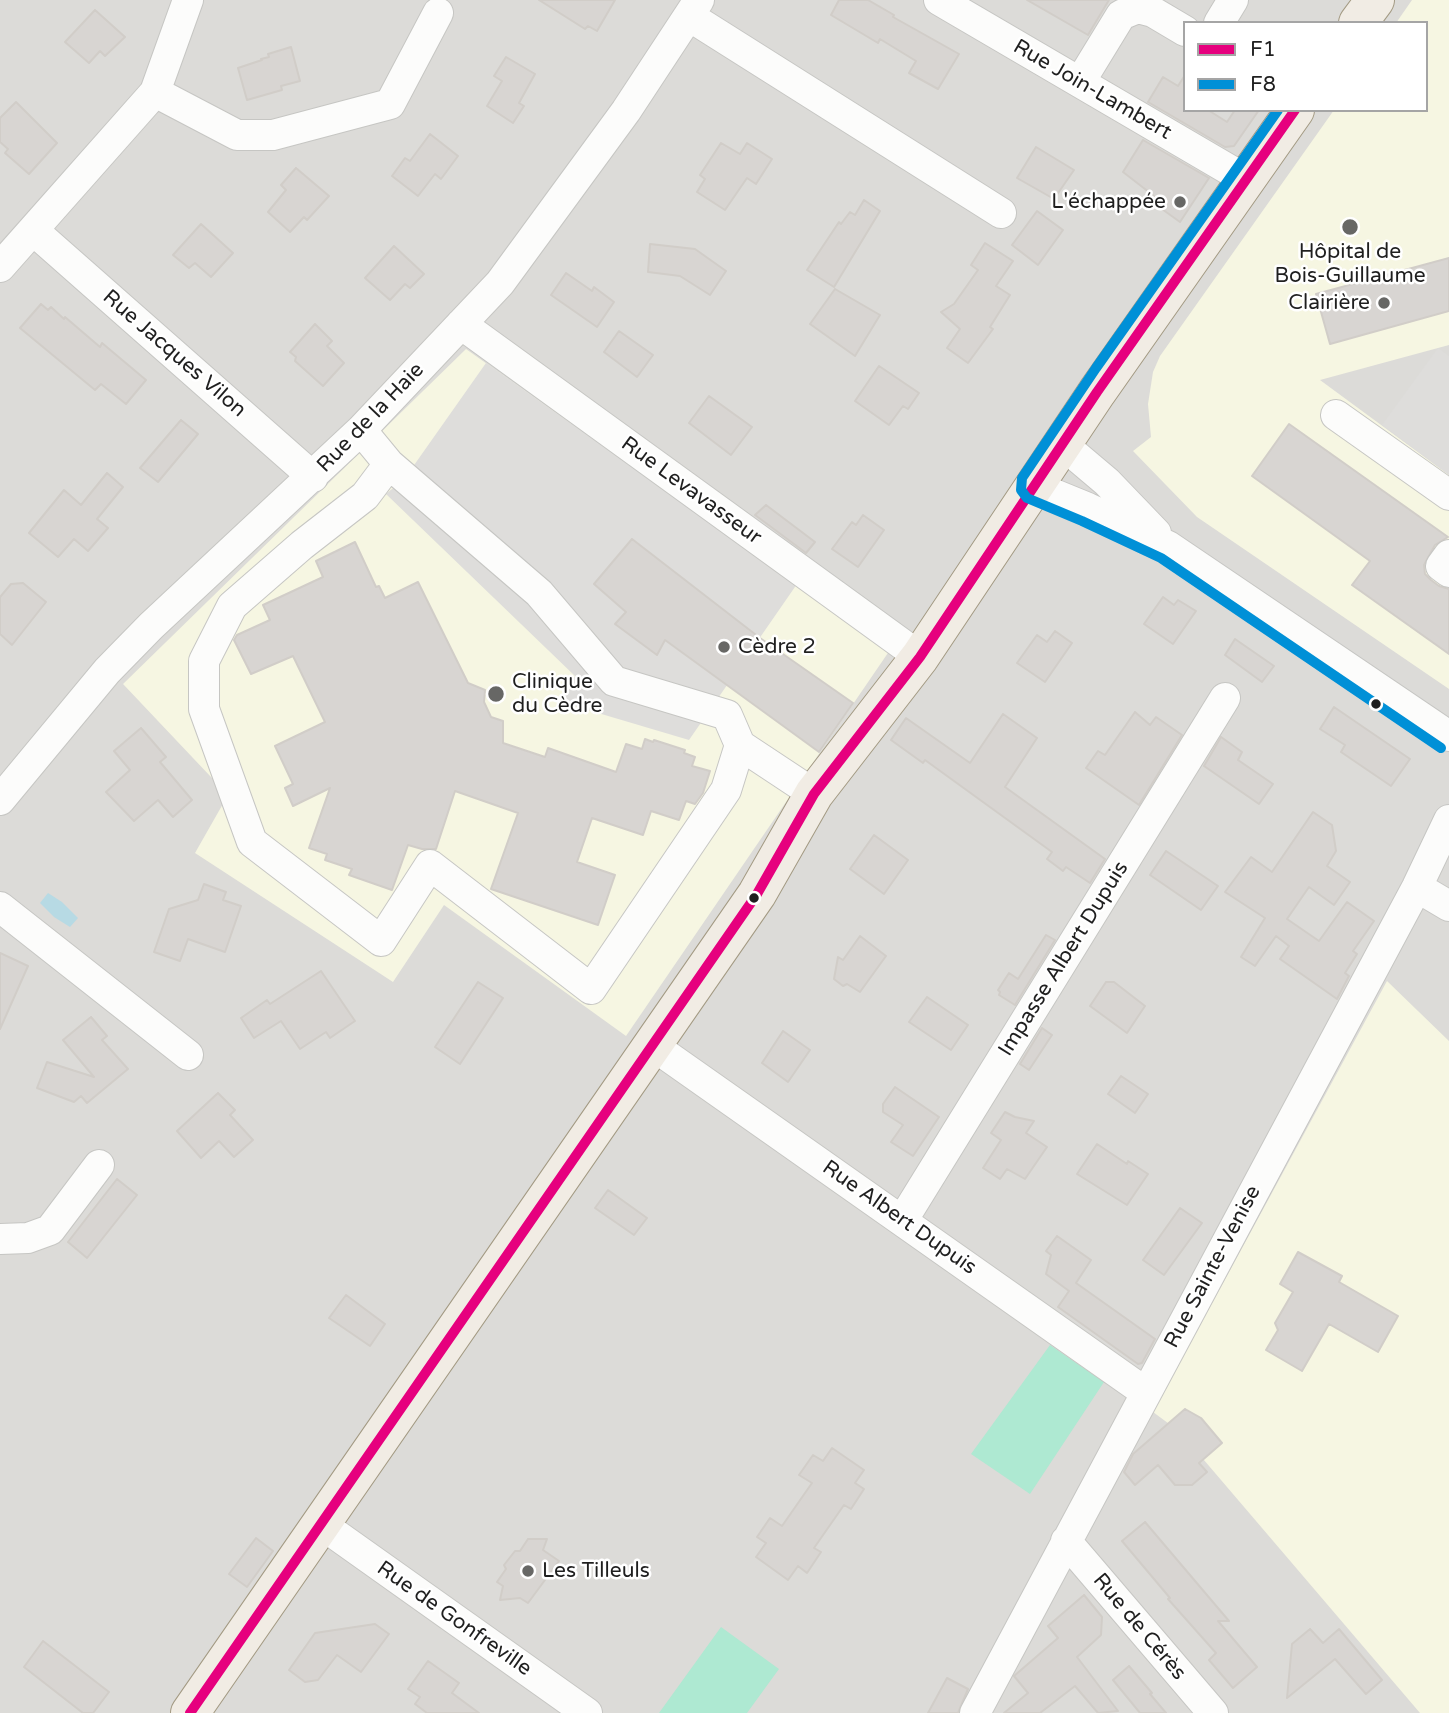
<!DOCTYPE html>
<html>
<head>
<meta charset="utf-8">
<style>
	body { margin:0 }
	#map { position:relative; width:1449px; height:1713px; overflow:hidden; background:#edece7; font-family:"Varela Round",sans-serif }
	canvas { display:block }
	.legend { position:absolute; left:1183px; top:21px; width:245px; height:91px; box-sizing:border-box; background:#fff; border:2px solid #a5a5a5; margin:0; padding:9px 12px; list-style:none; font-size:21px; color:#1f1f1f }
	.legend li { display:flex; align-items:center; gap:14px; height:35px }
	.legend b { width:35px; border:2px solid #a5a5a5 }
</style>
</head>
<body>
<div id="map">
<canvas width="1449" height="1713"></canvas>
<ul class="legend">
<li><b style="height:9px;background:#e6007e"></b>F1</li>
<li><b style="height:9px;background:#0090d7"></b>F8</li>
</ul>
</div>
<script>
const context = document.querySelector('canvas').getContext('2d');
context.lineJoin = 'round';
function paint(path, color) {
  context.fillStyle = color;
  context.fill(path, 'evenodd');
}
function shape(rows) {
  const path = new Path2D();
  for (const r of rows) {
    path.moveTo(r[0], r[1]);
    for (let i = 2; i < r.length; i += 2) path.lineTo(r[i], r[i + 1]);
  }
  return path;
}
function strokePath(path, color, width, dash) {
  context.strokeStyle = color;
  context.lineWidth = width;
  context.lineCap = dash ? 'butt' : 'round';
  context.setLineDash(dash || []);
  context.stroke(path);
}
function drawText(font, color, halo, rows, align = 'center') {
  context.font = font + ' "Varela Round",sans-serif';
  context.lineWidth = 5;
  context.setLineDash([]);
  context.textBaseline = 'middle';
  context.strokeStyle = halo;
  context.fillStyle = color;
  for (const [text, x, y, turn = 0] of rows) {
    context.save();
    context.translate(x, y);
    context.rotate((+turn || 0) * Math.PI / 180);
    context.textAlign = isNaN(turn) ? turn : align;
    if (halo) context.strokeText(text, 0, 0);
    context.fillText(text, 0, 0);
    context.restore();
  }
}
paint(shape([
	[0,0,1449,0,1449,1713,0,1713],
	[1185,23,1426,23,1426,110,1185,110]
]), '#dcdbd8');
paint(shape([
	[1412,0,1449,0,1449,345,1320,380,1449,475,1449,689,1197,517,1133,451,1151,437,1148,404,1153,372,1160,356,1334,110,1426,110,1426,23,1396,23],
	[466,349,890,650,626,1036,444,905,393,982,195,853,228,795,123,684],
	[1387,981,1449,1041,1449,1713,1420,1713,1180,1432,1153,1412]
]), '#f6f6e2');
paint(shape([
	[1050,1345,1104,1382,1030,1494,971,1454],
	[721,1627,779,1669,747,1713,659,1713]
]), '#aee9d2');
paint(shape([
	[1438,348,1449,356,1449,475,1382,425],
	[486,363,797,584,689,740,561,702,575,676,386,494,405,478]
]), '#dedddb');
paint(shape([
	[48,893,62,902,78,918,70,927,54,917,40,903]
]), '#b7dae4');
const building = shape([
	[539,0,615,0,597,31,588,26,585,29,539,0],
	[839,0,868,0,894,15,893,17,959,54,938,89,909,73,916,61,880,39,878,43,831,15,839,0],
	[1027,0,1109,0,1088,35,1027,0],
	[95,10,125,37,105,56,100,51,89,63,65,42,95,10],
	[291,47,300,81,281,86,282,90,247,100,238,68,262,60,261,59,269,57,268,54,291,47],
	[506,57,535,74,519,103,524,106,513,123,487,106,502,81,494,76,506,57],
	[1185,75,1185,110,1208,110,1227,122,1235,110,1259,110,1234,146,1225,147,1148,102,1163,77,1178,86,1185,75],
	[16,102,57,143,29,174,5,153,8,149,0,142,0,118,16,102],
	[430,134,458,156,441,179,435,174,418,196,392,176,405,158,410,161,430,134],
	[1143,140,1209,178,1180,222,1155,204,1154,196,1123,172,1143,140],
	[721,143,740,154,747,143,772,159,756,184,747,178,725,210,697,192,705,179,700,175,721,143],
	[1036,147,1074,170,1054,199,1017,178,1036,147],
	[296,168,329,196,307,220,304,217,290,232,268,212,286,190,281,185,296,168],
	[864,200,880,211,834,287,807,270,839,222,841,224,850,212,855,215,864,200],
	[1037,211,1063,230,1038,265,1012,245,1037,211],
	[201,224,233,253,211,277,195,263,189,268,173,255,201,224],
	[985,243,1013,261,996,286,1010,295,990,327,993,329,968,363,947,348,960,329,941,312,954,304,978,270,971,265,985,243],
	[650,244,695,249,726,271,710,295,680,276,648,272,650,244],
	[394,246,424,274,410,288,405,284,390,300,365,278,394,246],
	[1449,258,1449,311,1330,344,1316,294,1449,258],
	[566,273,592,291,594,287,614,302,597,327,551,295,566,273],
	[835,289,880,315,855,356,810,324,835,289],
	[41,304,48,310,51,307,64,319,65,317,100,347,102,343,146,380,126,404,101,384,95,390,20,328,41,304],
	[315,324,332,341,327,346,344,363,323,386,295,361,296,357,290,352,315,324],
	[619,331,653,355,637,377,604,352,619,331],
	[879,366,919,393,908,409,903,406,889,425,855,401,879,366],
	[709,396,752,427,731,455,689,423,709,396],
	[181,420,198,434,158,482,140,468,181,420],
	[1289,424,1448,537,1435,545,1424,565,1425,574,1431,580,1439,586,1449,589,1449,654,1352,585,1370,561,1252,476,1289,424],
	[107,473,123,487,97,519,108,528,88,551,74,539,58,557,29,533,64,490,81,505,107,473],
	[766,505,815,542,806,553,755,515,766,505],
	[863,515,884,530,858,567,832,549,852,522,856,525,863,515],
	[632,539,760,638,853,703,819,752,665,640,657,655,615,624,626,612,594,584,632,539],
	[355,542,376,587,379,586,385,598,418,582,468,683,485,690,484,702,491,717,503,721,503,743,545,757,548,748,616,772,626,744,642,749,645,739,653,742,654,740,685,750,684,753,695,757,692,766,710,771,703,793,695,804,686,801,679,820,651,811,643,835,592,818,577,862,615,875,598,925,491,889,518,813,455,791,436,849,422,849,408,845,392,890,349,875,352,869,325,860,327,854,309,848,330,788,293,806,285,788,293,784,275,746,325,722,293,656,251,674,234,640,237,635,270,620,263,605,323,577,316,561,355,542],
	[23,583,46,602,12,645,0,634,0,597,11,584,23,583],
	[1163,597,1174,605,1178,600,1196,611,1173,644,1144,624,1163,597],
	[1055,631,1072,643,1045,682,1017,663,1037,635,1047,642,1055,631],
	[1235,639,1274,666,1262,682,1225,655,1235,639],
	[1334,707,1410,759,1391,786,1341,752,1345,745,1320,729,1334,707],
	[1135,712,1150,725,1156,717,1182,735,1139,805,1086,768,1098,751,1105,755,1135,712],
	[1003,714,1037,738,1005,787,1105,859,1090,883,1066,867,1063,871,1047,859,1052,852,925,760,923,763,891,740,906,718,970,763,1003,714],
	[141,728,166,757,160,762,192,800,173,817,158,800,134,821,106,792,130,770,114,751,141,728],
	[1221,737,1242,752,1238,760,1273,784,1259,804,1204,766,1221,737],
	[1313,812,1332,825,1336,851,1327,866,1350,882,1334,905,1309,887,1287,919,1319,941,1347,902,1374,921,1353,951,1357,954,1345,973,1349,976,1337,999,1280,959,1289,946,1276,936,1255,966,1241,957,1265,918,1225,892,1251,857,1272,872,1313,812],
	[874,835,908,860,884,894,850,869,874,835],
	[1166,851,1218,886,1201,910,1150,875,1166,851],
	[204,884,226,892,223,900,241,906,225,952,188,939,180,961,154,952,169,909,198,900,204,884],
	[1046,935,1055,940,1015,1005,999,995,1000,992,998,990,1009,973,1018,979,1046,935],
	[860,936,886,956,860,992,847,984,843,986,834,979,838,957,843,960,860,936],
	[0,953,28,966,0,1029,0,953],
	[321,971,355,1021,330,1038,326,1032,300,1049,281,1021,254,1038,241,1018,267,1000,270,1004,321,971],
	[478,982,503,998,460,1064,435,1047,478,982],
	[1106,982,1114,982,1145,1006,1127,1033,1090,1006,1106,982],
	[927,997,968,1025,951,1050,909,1022,927,997],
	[91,1017,107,1036,102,1040,128,1069,87,1103,81,1096,74,1102,37,1088,47,1062,94,1077,63,1040,91,1017],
	[1042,1028,1052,1035,1029,1070,1020,1064,1042,1028],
	[783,1031,810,1050,788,1082,762,1063,783,1031],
	[1121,1076,1148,1094,1135,1113,1108,1094,1121,1076],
	[895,1087,939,1117,913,1156,891,1142,903,1125,883,1112,883,1104,895,1087],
	[218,1093,235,1110,230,1115,253,1140,234,1157,219,1141,201,1158,177,1131,218,1093],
	[1005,1112,1015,1117,1034,1121,1026,1133,1047,1147,1025,1179,1007,1169,1000,1179,983,1168,1001,1140,991,1133,1005,1112],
	[1097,1144,1127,1164,1128,1161,1148,1174,1127,1205,1077,1174,1097,1144],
	[117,1179,137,1195,87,1258,68,1242,117,1179],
	[608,1190,647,1218,634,1235,595,1208,608,1190],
	[1180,1208,1202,1223,1164,1275,1143,1260,1180,1208],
	[1057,1236,1091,1260,1076,1283,1155,1339,1142,1363,1138,1364,1058,1307,1069,1291,1046,1274,1051,1255,1046,1251,1057,1236],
	[1298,1252,1342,1276,1339,1282,1398,1316,1378,1352,1329,1324,1302,1371,1266,1350,1278,1330,1275,1323,1293,1292,1280,1284,1298,1252],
	[346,1295,385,1324,370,1346,329,1318,346,1295],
	[1185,1409,1201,1418,1222,1443,1199,1463,1207,1472,1192,1485,1175,1485,1158,1465,1135,1485,1124,1472,1133,1454,1185,1409],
	[832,1448,864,1470,855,1483,864,1489,851,1509,844,1505,814,1548,821,1552,807,1573,798,1566,788,1580,756,1557,766,1543,757,1537,770,1518,782,1526,812,1483,799,1475,813,1455,823,1461,832,1448],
	[1145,1522,1229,1621,1218,1621,1257,1667,1233,1688,1209,1660,1216,1653,1168,1599,1170,1598,1122,1541,1145,1522],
	[256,1538,273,1551,247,1587,229,1574,256,1538],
	[528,1539,547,1539,543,1550,559,1561,528,1603,520,1598,500,1600,503,1586,497,1582,506,1569,504,1565,515,1551,520,1551,528,1539],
	[1084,1595,1102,1617,1101,1635,1077,1657,1118,1711,1098,1713,1075,1686,1040,1713,1004,1713,1028,1693,1014,1676,1058,1638,1048,1626,1084,1595],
	[375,1624,389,1634,361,1672,337,1655,318,1680,305,1682,289,1670,315,1633,375,1624],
	[1310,1629,1323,1643,1339,1629,1382,1680,1366,1694,1335,1659,1287,1698,1292,1644,1310,1629],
	[43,1641,109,1692,93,1713,83,1713,24,1667,43,1641],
	[428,1661,459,1683,452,1693,479,1713,427,1713,415,1704,420,1697,408,1689,428,1661],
	[1129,1666,1152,1693,1150,1694,1166,1713,1140,1713,1113,1680,1129,1666],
	[947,1678,968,1689,958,1713,928,1713,947,1678]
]);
paint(building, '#d8d5d2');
strokePath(building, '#d1cdc8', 2);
const minor = shape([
	[939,0,1245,179],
	[689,16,1001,213],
	[1219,23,1233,0],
	[1080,82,1121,15,1138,8,1153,12,1185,31],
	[155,92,237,135,273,135,390,104,438,13],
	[34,231,313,477],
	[0,267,155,92,188,0],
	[461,324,920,657],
	[1336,415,1449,495],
	[361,430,389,464,539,593,614,681,727,715,740,745,814,794],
	[1062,444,1107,482,1156,533],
	[389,464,365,496,302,545,232,606,204,661,204,709,252,842,381,941,430,865,591,989,726,790,740,745],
	[1034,486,1088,508,1168,546,1449,736],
	[1449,555,1441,566,1449,572],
	[0,800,107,671,151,626,361,430,500,283,626,111,699,0],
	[1417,887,1449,906],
	[0,907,188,1055],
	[652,1045,1145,1392],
	[902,1221,1225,698],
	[0,1239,28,1238,50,1230,99,1165],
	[321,1524,587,1713],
	[1066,1541,1213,1713],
	[975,1713,1417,887,1449,820]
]);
const major = shape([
	[1358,23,1375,0],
	[190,1713,757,894,814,794,920,657,1097,392,1295,110]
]);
strokePath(minor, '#c6c6c3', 32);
strokePath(major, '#a39a83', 40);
strokePath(minor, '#fcfcfb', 30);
strokePath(major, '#f1ece4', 38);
strokePath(shape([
	[190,1713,757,894,814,794,920,657,1097,392,1295,110]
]), '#e6007e', 10);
strokePath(shape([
	[1278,110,1096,368,1022,478,1021,490,1027,498,1082,521,1161,558,1441,748]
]), '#0090d7', 10);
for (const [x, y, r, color] of [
	[1180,202,7,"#676765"],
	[1350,227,9,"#676765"],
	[1384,303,7,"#676765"],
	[724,647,7,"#676765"],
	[496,694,9,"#676765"],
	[1376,704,6,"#1f1f1f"],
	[754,898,6,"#1f1f1f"],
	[528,1571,7,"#676765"]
]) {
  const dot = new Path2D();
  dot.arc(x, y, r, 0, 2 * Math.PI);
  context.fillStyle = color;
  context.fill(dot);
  strokePath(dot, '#fff', 2.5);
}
drawText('21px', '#1f1f1f', '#fff', [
	["Rue Join-Lambert",1092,90,30],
	["Rue Jacques Vilon",174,354,41],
	["Rue de la Haie",371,418,-46],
	["Rue Levavasseur",691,491,36],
	["Impasse Albert Dupuis",1064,959,-58],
	["Rue Albert Dupuis",899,1218,35],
	["Rue Sainte-Venise",1213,1267,-62],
	["Rue de Gonfreville",454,1619,35],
	["Rue de Cérès",1139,1627,50]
]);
drawText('21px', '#1f1f1f', '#fff', [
	["L'échappée",1166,202,"right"],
	["Hôpital de",1350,252,"center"],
	["Bois-Guillaume",1350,276,"center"],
	["Clairière",1370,303,"right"],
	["Cèdre 2",738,647],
	["Clinique",512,682],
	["du Cèdre",512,706],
	["Les Tilleuls",542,1571]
], 'left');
</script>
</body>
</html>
